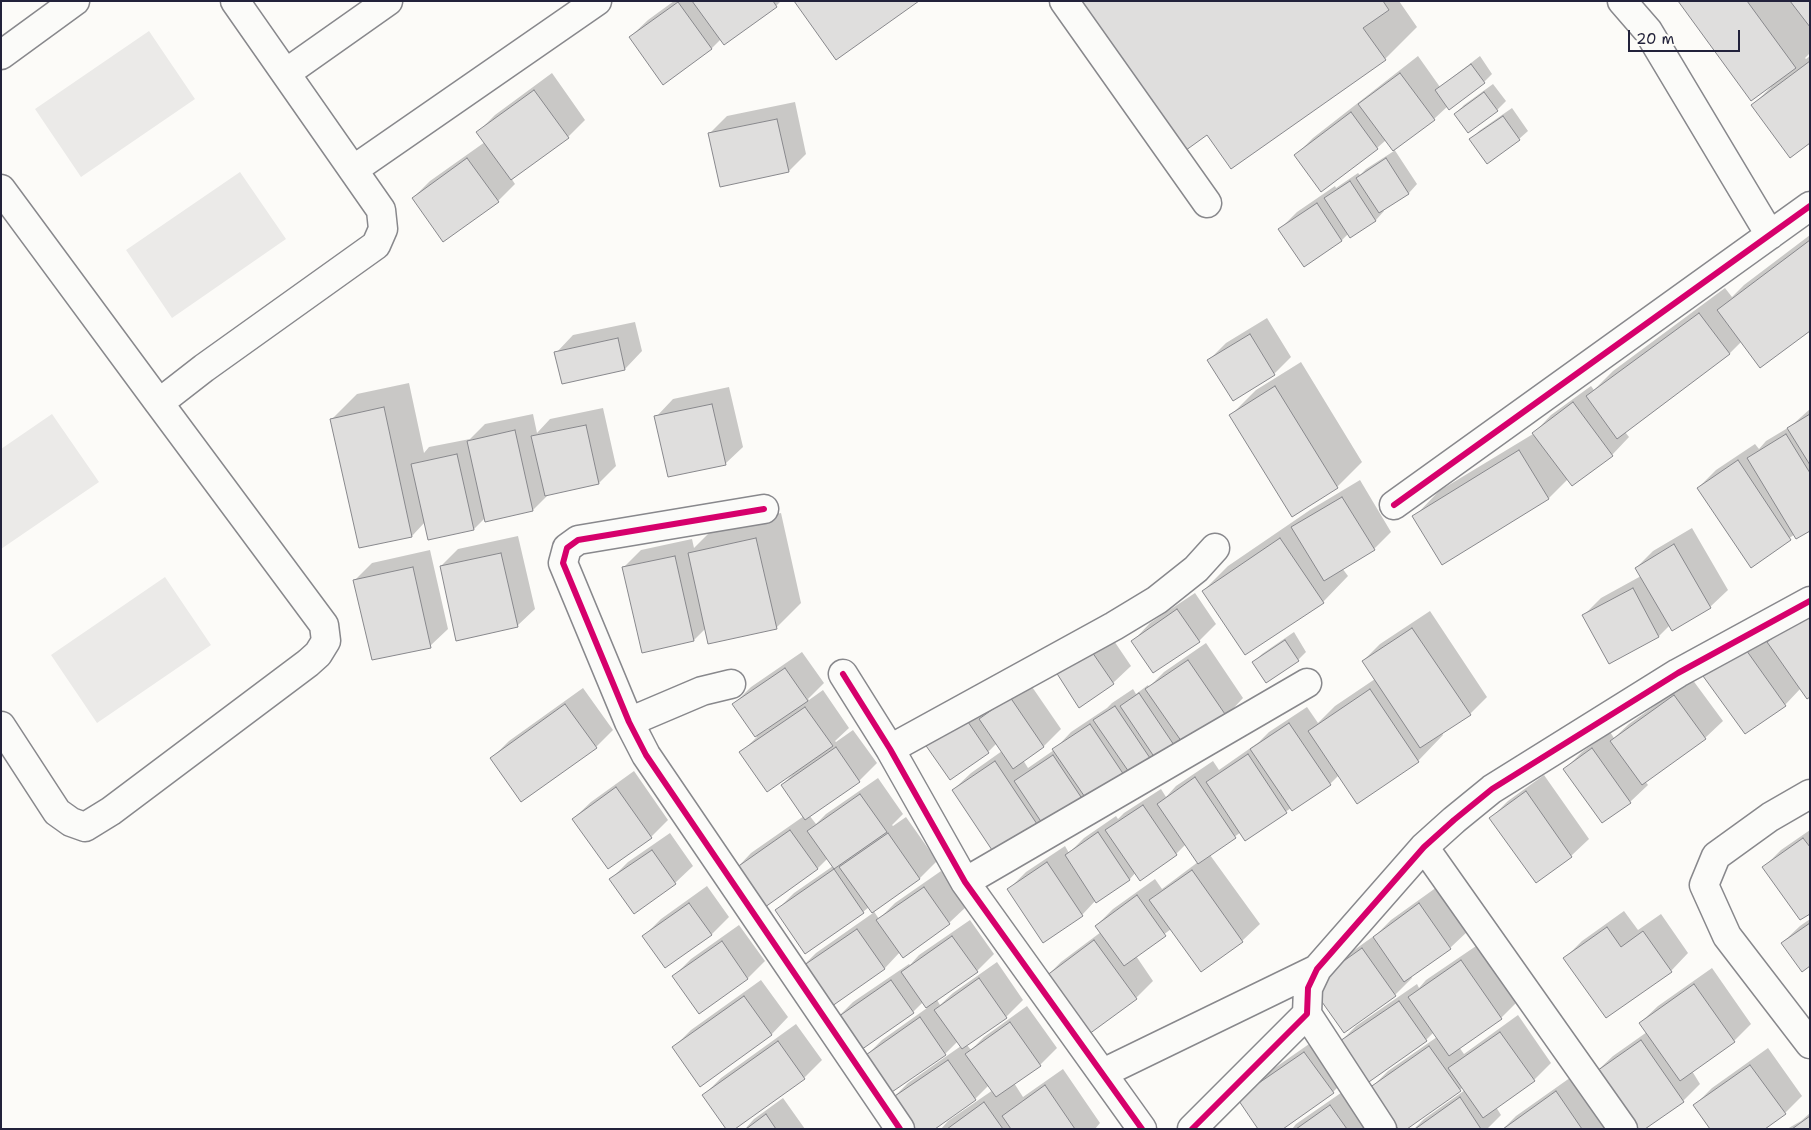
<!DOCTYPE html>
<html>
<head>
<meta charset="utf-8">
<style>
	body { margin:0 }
	#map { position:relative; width:1811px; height:1130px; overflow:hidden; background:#fcfbf8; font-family:"Shantell Sans",sans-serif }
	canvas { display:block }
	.frame { position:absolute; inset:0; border:2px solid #22223b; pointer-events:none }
	.scale { position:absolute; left:1628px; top:30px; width:112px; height:22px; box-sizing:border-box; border:2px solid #22223b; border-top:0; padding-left:6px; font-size:15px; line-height:18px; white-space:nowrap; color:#22223b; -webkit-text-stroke:4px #fdfcf7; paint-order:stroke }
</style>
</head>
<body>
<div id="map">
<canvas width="1811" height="1130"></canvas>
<div class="frame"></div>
<div class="scale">20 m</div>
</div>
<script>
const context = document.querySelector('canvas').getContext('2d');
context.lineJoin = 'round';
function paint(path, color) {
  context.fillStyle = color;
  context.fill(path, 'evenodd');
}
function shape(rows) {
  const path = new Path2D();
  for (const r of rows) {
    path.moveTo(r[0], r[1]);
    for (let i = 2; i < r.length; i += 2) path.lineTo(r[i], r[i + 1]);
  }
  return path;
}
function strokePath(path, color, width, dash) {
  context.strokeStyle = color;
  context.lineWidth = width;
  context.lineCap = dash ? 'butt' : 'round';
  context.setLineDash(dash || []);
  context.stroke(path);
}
paint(shape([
	[149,31,195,99,81,177,35,109],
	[240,172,286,239,172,318,126,250],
	[52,414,99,482,1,549,1,449],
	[165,577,211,645,97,723,51,655]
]), '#ebeae8');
paint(shape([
	[674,1,781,1,776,6,721,39,712,48,663,84,630,37,648,20],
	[1077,1,1399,1,1417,27,1385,59,1232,167,1208,133],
	[1679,1,1810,1,1810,53,1805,58,1806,59,1810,56,1810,142,1753,105,1771,87],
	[1418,56,1440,87,1480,56,1492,74,1484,82,1448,106,1434,119,1394,149,1417,184,1409,193,1383,210,1384,211,1376,220,1351,236,1349,233,1342,240,1305,265,1280,229,1297,212,1335,186,1336,188,1358,173,1360,175,1366,169,1394,151,1386,140,1377,148,1321,190,1296,155,1313,138],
	[552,73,585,120,568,137,511,178,515,184,498,201,413,198,430,181,485,142,478,132,495,115],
	[1493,84,1506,101,1497,110,1455,114,1464,105],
	[795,102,806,154,789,171,709,134,727,116],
	[1512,108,1528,131,1519,139,1471,140,1479,131],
	[1810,235,1810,329,1742,341,1730,353,1625,432,1629,437,1612,455,1568,479,1549,498,1442,563,1414,517,1439,491,1533,434,1551,415,1591,386,1594,390,1613,371,1725,288,1732,297,1744,285],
	[1267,318,1291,357,1274,374,1209,360,1226,343],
	[635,322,642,351,625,369,556,353,573,335],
	[1301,362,1362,462,1337,487,1231,415,1256,390],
	[409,383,424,453,429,447,470,439,485,424,533,414,537,433,550,419,603,408,616,466,599,483,549,494,533,510,485,518,474,529,429,539,425,522,412,536,360,547,332,419,357,394],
	[729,387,743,447,725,464,656,417,673,399],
	[1810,409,1810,529,1795,534,1751,566,1698,488,1716,470,1755,444,1759,449,1766,441,1791,426],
	[1360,480,1391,532,1374,549,1342,568,1348,576,1323,602,1203,591,1228,566,1310,510],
	[781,513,801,603,776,628,706,628,694,640,624,567,641,550,692,539,694,548,714,528],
	[1692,528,1728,590,1710,607,1670,625,1659,636,1609,662,1584,615,1601,598,1641,576,1636,568,1653,551],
	[518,536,535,609,517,626,441,566,458,549],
	[430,550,448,629,430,646,355,580,372,563],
	[1195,593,1216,624,1199,641,1133,641,1150,623],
	[1430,611,1487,697,1470,714,1442,733,1443,735,1418,761,1357,802,1339,775,1330,784,1291,808,1246,839,1241,832,1210,855,1260,924,1242,941,1171,929,1136,956,1153,981,1136,998,1044,979,1061,962,1101,932,1096,926,1113,909,1155,879,1162,889,1198,862,1186,844,1176,854,1136,872,1130,879,1096,900,1082,915,1009,889,1026,872,1065,846,1069,853,1084,838,1116,816,1118,819,1124,813,1161,789,1166,797,1176,786,1213,761,1219,770,1259,742,1269,732,1307,707,1318,723,1335,706,1375,679,1363,661,1380,644],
	[1786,625,1801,688,1785,705,1722,659,1762,631,1769,642],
	[1108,632,1131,666,1113,683,1079,706,1057,672],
	[1294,632,1306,652,1298,660,1254,662,1262,654],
	[1206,643,1243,698,1226,716,1085,796,1038,826,953,790,971,773,1002,751,997,743,988,752,950,779,924,740,980,697,989,710,998,702,1028,681,1061,729,1044,746,1023,760,1028,768,1054,750,1071,732,1107,708,1112,703,1133,689,1136,694,1148,685,1149,687,1164,672],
	[802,652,824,683,808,699,809,700,823,690,849,728,835,741,836,742,853,730,877,763,859,781,809,815,816,824,826,814,878,778,903,814,892,825,893,826,906,817,937,861,920,878,873,910,879,919,895,903,941,871,967,906,949,923,900,952,885,968,825,1010,798,971,816,953,873,913,869,907,863,912,776,911,794,893,833,866,828,858,818,868,734,871,751,853,804,816,782,785,795,772,740,753,757,737,734,704,751,687],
	[1692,679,1723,721,1705,738,1645,781,1648,785,1630,802,1602,822,1565,769,1582,752,1610,732,1614,738,1629,724],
	[583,688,613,730,596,747,492,758,509,741],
	[634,771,668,820,651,837,573,819,591,802],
	[1544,775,1589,839,1571,856,1536,881,1491,818,1508,801],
	[1810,830,1810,912,1764,867,1781,850],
	[670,833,693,866,675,883,634,912,611,879,628,862],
	[707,886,729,917,712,934,665,966,644,936,661,919],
	[1437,887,1468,931,1450,948,1411,976,1412,978,1395,995,1329,968,1378,933,1391,920],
	[1624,911,1638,930,1661,914,1688,953,1671,971,1607,1017,1565,958,1582,941],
	[1810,919,1810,965,1782,943,1800,926],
	[970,920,994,954,977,971,937,1000,940,1005,953,993,997,962,1023,1000,1006,1017,967,1045,971,1050,984,1037,1027,1006,1057,1048,1040,1065,1014,1083,1023,1097,1063,1069,1100,1123,1095,1129,941,1129,948,1121,993,1090,989,1085,975,1099,891,1100,908,1083,961,1046,958,1041,945,1054,890,1093,865,1057,882,1040,927,1008,923,1002,913,1012,858,1050,836,1019,853,1002,909,964,910,965,919,955],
	[739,925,765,961,748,978,699,1013,674,976,691,959],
	[1479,944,1518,1001,1501,1018,1459,1047,1464,1054,1518,1015,1551,1063,1534,1080,1496,1107,1501,1115,1487,1129,1414,1129,1424,1119,1465,1090,1463,1087,1460,1090,1371,1088,1388,1071,1437,1037,1434,1032,1426,1040,1339,1043,1356,1026,1417,984,1419,988,1426,980],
	[1712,968,1751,1024,1734,1041,1692,1071,1700,1084,1683,1101,1595,1073,1613,1056,1647,1032,1640,1023,1658,1006],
	[761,980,788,1017,771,1035,674,1047,691,1030],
	[796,1024,822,1060,804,1078,733,1129,704,1095,721,1078],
	[1322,1035,1350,1075,1333,1092,1238,1098,1256,1081],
	[1768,1048,1802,1096,1785,1113,1695,1105,1712,1088],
	[1574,1075,1611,1129,1503,1129,1516,1116],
	[1348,1088,1376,1129,1292,1129,1296,1124],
	[783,1098,805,1129,745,1129,754,1119],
	[1810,1113,1810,1129,1787,1129,1801,1121]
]), '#0003');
const building = shape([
	[692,1,773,1,777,7,724,45,692,1],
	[794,1,919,1,836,60,794,1],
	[1076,1,1383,1,1389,10,1363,28,1386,60,1231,169,1207,135,1182,153,1076,1],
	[1678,1,1747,1,1796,68,1751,101,1678,1],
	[1790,1,1810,1,1810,27,1790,1],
	[678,2,712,49,663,85,629,37,678,2],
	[1810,61,1810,143,1790,158,1751,105,1810,61],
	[1471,64,1485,83,1449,110,1435,90,1471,64],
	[1400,73,1435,120,1393,151,1358,104,1400,73],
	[534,90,569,138,511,180,476,132,534,90],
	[1484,92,1498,111,1468,133,1454,114,1484,92],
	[1351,112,1378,149,1321,192,1294,155,1351,112],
	[1503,116,1520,140,1487,164,1469,139,1503,116],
	[777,119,789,172,720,187,708,133,777,119],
	[467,158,499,202,443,242,412,198,467,158],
	[1386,158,1409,194,1379,213,1356,178,1386,158],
	[1350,181,1376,221,1350,238,1324,198,1350,181],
	[1317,203,1342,241,1304,267,1278,229,1317,203],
	[1810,240,1810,331,1760,368,1717,310,1810,240],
	[1699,313,1730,354,1617,439,1586,396,1699,313],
	[1250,334,1275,375,1233,401,1207,360,1250,334],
	[618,338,625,370,562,384,554,352,618,338],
	[1275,386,1338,488,1292,517,1229,415,1275,386],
	[1573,402,1613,456,1572,486,1532,433,1573,402],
	[712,404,726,465,668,477,654,416,712,404],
	[384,407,412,537,359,548,330,419,384,407],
	[1810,414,1810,465,1787,428,1810,414],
	[586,425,599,484,545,496,531,436,586,425],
	[515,430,533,511,485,522,467,441,515,430],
	[1786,434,1810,473,1810,531,1796,539,1747,458,1786,434],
	[1519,450,1549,499,1442,565,1412,516,1519,450],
	[457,454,474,530,428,540,411,464,457,454],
	[1738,460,1791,540,1751,568,1697,488,1738,460],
	[1342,497,1375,550,1324,581,1291,527,1342,497],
	[756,538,777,629,708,644,688,553,756,538],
	[1280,538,1324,603,1245,655,1202,591,1280,538],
	[1674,544,1711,608,1672,631,1635,568,1674,544],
	[501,553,518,627,456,641,440,566,501,553],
	[675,556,694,641,642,653,622,567,675,556],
	[413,567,431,648,372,660,353,580,413,567],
	[1633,588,1659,637,1609,664,1582,615,1633,588],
	[1177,609,1200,642,1153,673,1131,641,1177,609],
	[1810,612,1810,697,1807,699,1767,642,1810,612],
	[1412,628,1471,715,1420,748,1362,661,1412,628],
	[1285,640,1299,661,1266,683,1252,662,1285,640],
	[1744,647,1786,706,1745,734,1703,676,1744,647],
	[1090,649,1114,684,1079,708,1056,672,1090,649],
	[1188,660,1227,717,1184,745,1145,689,1188,660],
	[785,668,808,701,755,737,732,704,785,668],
	[1370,689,1419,762,1357,804,1308,731,1370,689],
	[1139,693,1176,748,1157,761,1120,706,1139,693],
	[1674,695,1706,739,1642,785,1610,741,1674,695],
	[1010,697,1044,747,1013,769,979,719,1010,697],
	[565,704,597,748,521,802,490,758,565,704],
	[1115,706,1152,761,1131,775,1093,720,1115,706],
	[805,707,833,746,767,792,739,752,805,707],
	[962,713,989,753,950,780,922,740,962,713],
	[1289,723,1331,785,1292,811,1250,749,1289,723],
	[1090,724,1126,778,1089,803,1052,749,1090,724],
	[836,747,860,782,805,820,781,785,836,747],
	[1592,748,1631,803,1602,823,1563,769,1592,748],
	[1248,754,1287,813,1245,841,1206,782,1248,754],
	[1053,755,1083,800,1044,826,1014,781,1053,755],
	[995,761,1039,827,996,856,952,790,995,761],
	[1195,777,1236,838,1198,864,1157,804,1195,777],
	[616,787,652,838,608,869,572,819,616,787],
	[1526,791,1572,857,1536,883,1489,818,1526,791],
	[860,794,887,832,834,869,807,831,860,794],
	[1143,805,1177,855,1140,881,1105,830,1143,805],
	[790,830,818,869,761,910,733,870,790,830],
	[1098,832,1130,880,1096,903,1065,855,1098,832],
	[888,833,920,879,872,913,839,867,888,833],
	[1803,838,1810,847,1810,914,1800,920,1762,867,1803,838],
	[652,850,676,884,634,914,609,879,652,850],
	[1047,862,1083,916,1043,943,1007,889,1047,862],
	[834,869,864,913,805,954,775,910,834,869],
	[1192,870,1243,942,1201,972,1149,900,1192,870],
	[924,887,950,924,903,958,876,920,924,887],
	[1137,895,1166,936,1124,966,1095,926,1137,895],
	[689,903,712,935,665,968,642,936,689,903],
	[1419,903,1451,949,1404,982,1373,937,1419,903],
	[1810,923,1810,966,1802,972,1781,943,1810,923],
	[1607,927,1621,947,1643,931,1672,972,1606,1018,1563,958,1607,927],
	[857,929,885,969,825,1011,797,970,857,929],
	[952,936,978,972,926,1008,901,972,952,936],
	[1094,940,1137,999,1085,1037,1042,979,1094,940],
	[722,941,748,979,699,1014,672,976,722,941],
	[1362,948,1396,996,1344,1033,1310,985,1362,948],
	[1461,960,1502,1019,1449,1056,1408,997,1461,960],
	[979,978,1007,1018,962,1049,934,1010,979,978],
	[891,980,914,1013,858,1052,835,1019,891,980],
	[1694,984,1735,1042,1680,1081,1639,1023,1694,984],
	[744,996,772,1035,700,1087,672,1047,744,996],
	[1399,1001,1427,1041,1366,1084,1337,1043,1399,1001],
	[920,1017,946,1055,889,1094,863,1057,920,1017],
	[1010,1022,1041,1066,996,1097,965,1054,1010,1022],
	[1500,1032,1535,1081,1483,1118,1448,1068,1500,1032],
	[1641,1040,1684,1102,1645,1129,1633,1129,1594,1073,1641,1040],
	[778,1041,805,1079,735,1129,726,1129,702,1095,778,1041],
	[1429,1046,1461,1091,1407,1129,1398,1129,1369,1088,1429,1046],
	[1304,1052,1334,1093,1283,1129,1258,1129,1237,1098,1304,1052],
	[948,1060,976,1100,935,1129,910,1129,889,1100,948,1060],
	[1750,1065,1786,1114,1765,1129,1710,1129,1693,1105,1750,1065],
	[1045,1085,1075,1129,1011,1129,1002,1116,1045,1085],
	[1556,1091,1582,1129,1503,1129,1556,1091],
	[1460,1097,1481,1129,1415,1129,1460,1097],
	[984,1102,1003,1129,947,1129,984,1102],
	[1330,1105,1347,1129,1296,1129,1330,1105],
	[766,1114,776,1129,746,1129,766,1114],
	[1810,1116,1810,1129,1792,1129,1810,1116]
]);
paint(building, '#dfdedd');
strokePath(building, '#88888c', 1);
const minor = shape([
	[1064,1,1207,203],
	[1622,1,1648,31,1770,235],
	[1,55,75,1],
	[286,73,388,1],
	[353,170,597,1],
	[1,189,159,403],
	[1394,505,1810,206],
	[764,509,578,540,567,548,563,563,629,722,646,755,900,1129],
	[843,674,890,749,965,882,1142,1129],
	[629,722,702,691,731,684],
	[1,726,57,812,71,822,85,827,111,811,308,663,318,654,326,641,324,625,159,403,204,368,376,245,383,229,381,210,235,1],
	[890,749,1114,626,1157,600,1196,569,1215,548],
	[1810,794,1770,817,1716,856,1704,885,1727,936,1810,1044],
	[1424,847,1623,1129],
	[965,882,1307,683],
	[1307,1014,1382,1129],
	[1103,1073,1317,969],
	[1192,1129,1307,1014,1308,988,1317,969,1424,847,1454,820,1492,789,1678,673,1810,601]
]);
strokePath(minor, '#88888c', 31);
strokePath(minor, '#fbfbf9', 28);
strokePath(shape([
	[1394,505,1810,206],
	[764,509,578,540,567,548,563,563,629,722,646,755,900,1129],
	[843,674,890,749,965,882,1142,1129],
	[1192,1129,1307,1014,1308,988,1317,969,1424,847,1454,820,1492,789,1678,673,1810,601]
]), '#d6006c', 6);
</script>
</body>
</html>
